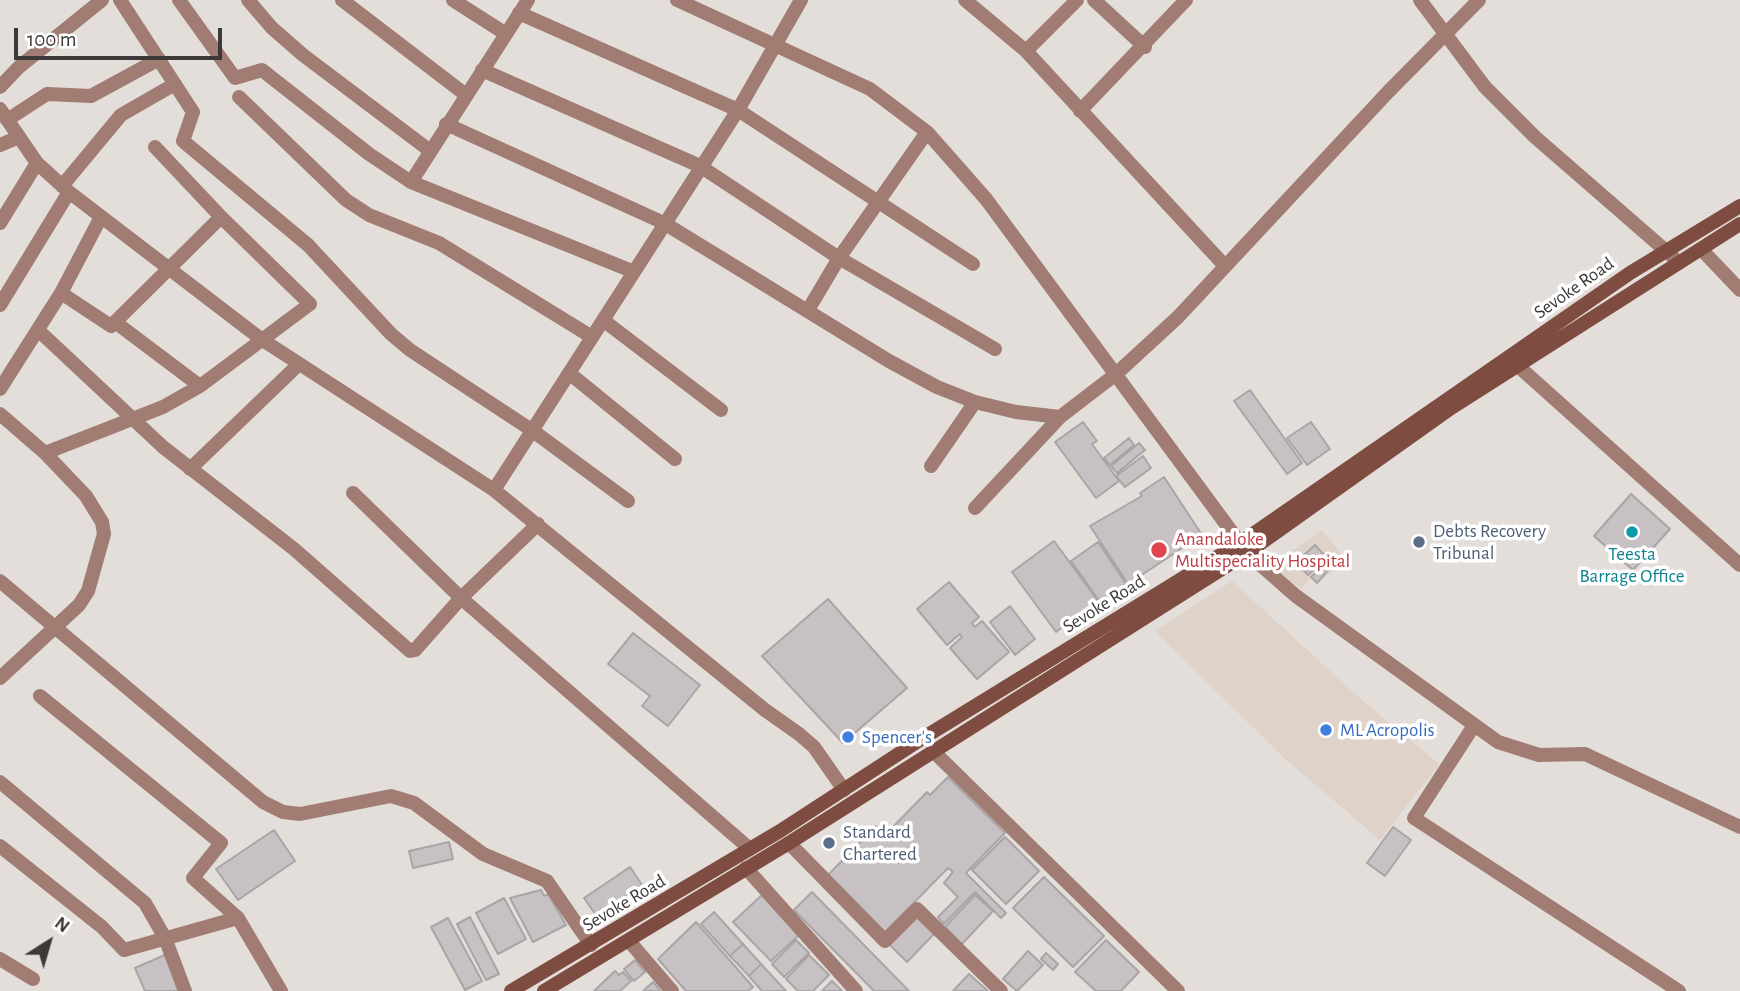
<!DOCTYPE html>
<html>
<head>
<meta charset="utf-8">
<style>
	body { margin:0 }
	#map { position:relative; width:1740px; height:991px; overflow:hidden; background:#e4deda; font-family:"Alegreya Sans",sans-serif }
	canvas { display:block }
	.north { position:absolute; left:14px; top:907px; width:70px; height:70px; -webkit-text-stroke:5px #fff; paint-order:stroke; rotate:37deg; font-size:19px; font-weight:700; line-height:28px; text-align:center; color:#3c3a38 }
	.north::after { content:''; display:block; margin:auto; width:24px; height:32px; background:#3c3a38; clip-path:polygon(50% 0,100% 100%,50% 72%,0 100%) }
	.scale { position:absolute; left:14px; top:28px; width:208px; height:32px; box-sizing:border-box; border:4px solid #3c3a38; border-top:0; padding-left:9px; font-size:21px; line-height:24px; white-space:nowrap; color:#3c3a38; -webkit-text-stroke:5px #fff; paint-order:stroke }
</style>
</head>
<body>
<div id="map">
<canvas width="1740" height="991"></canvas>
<div class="north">N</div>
<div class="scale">100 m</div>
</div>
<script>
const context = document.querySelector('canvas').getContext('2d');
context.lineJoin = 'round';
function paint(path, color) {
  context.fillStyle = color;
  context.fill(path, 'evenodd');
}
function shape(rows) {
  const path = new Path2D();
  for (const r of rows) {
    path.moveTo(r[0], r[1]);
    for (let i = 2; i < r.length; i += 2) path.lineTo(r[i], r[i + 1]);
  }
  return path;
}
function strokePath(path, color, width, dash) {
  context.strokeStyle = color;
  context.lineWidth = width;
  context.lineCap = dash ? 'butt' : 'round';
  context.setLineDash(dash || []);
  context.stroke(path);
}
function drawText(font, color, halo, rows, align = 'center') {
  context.font = font + ' "Alegreya Sans",sans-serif';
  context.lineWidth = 7;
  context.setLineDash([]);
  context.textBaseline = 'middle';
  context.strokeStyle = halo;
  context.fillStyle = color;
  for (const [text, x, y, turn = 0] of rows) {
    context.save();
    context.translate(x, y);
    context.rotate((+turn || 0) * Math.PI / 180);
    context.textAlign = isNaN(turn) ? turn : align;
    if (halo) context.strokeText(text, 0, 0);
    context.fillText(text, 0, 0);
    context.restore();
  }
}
paint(shape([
	[1322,530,1346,560,1317,583,1310,578,1301,589,1271,566],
	[1232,581,1363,701,1439,764,1380,840,1284,758,1155,631]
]), '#ded2c9');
const building = shape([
	[1250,390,1302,463,1287,474,1234,401,1250,390],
	[1083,422,1097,441,1092,444,1119,481,1096,498,1055,442,1083,422],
	[1311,422,1330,449,1307,465,1287,438,1311,422],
	[1129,438,1134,445,1110,465,1104,458,1129,438],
	[1139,443,1145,450,1117,473,1111,466,1139,443],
	[1143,456,1151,468,1125,487,1116,476,1143,456],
	[1164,477,1202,535,1128,584,1090,526,1142,496,1140,493,1164,477],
	[1631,494,1670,529,1633,570,1594,536,1631,494],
	[1054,541,1098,601,1056,632,1012,572,1054,541],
	[1098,542,1126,584,1100,602,1071,561,1098,542],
	[1315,545,1327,558,1308,575,1296,562,1315,545],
	[1327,562,1332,566,1317,583,1311,577,1327,562],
	[949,582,979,617,972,623,975,627,982,621,1009,652,977,679,950,648,962,637,960,634,947,645,917,609,949,582],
	[828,599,907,688,843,743,762,656,828,599],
	[1010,606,1035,639,1015,655,990,622,1010,606],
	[633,633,700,685,668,726,642,706,650,696,608,664,633,633],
	[948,777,1005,833,966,873,1006,913,1001,918,975,892,944,924,938,917,958,897,944,883,953,872,948,868,885,932,827,876,876,826,885,835,927,792,930,795,948,777],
	[1393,827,1411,840,1385,876,1367,863,1393,827],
	[274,830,295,861,238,900,216,869,274,830],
	[1005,837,1039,871,1006,904,972,870,1005,837],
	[449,842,453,859,413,868,409,851,449,842],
	[630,867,642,885,596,915,584,898,630,867],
	[1044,877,1104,936,1073,967,1013,908,1044,877],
	[541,890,544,896,548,894,566,925,533,942,510,898,541,890],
	[812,892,909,991,874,991,794,910,812,892],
	[762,895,799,935,771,961,733,922,762,895],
	[975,895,993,911,962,944,945,927,975,895],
	[504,898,526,939,498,954,476,913,504,898],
	[714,912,743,944,730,956,701,924,714,912],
	[470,917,499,974,486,980,457,924,470,917],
	[917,917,934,934,907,962,889,944,917,917],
	[448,918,482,981,465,990,431,927,448,918],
	[696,922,753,987,748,991,686,991,658,959,696,922],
	[796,940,809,953,784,977,772,964,796,940],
	[1106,940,1139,972,1121,991,1096,991,1075,972,1106,940],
	[743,944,761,964,749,976,730,956,743,944],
	[1028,951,1043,965,1017,991,1003,979,1028,951],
	[1046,953,1058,964,1053,970,1041,959,1046,953],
	[167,954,182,991,145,991,135,968,167,954],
	[809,955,829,975,813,991,798,991,786,979,809,955],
	[635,960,645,972,634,981,624,969,635,960],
	[761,964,786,991,762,991,749,976,761,964],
	[615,971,619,975,623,972,631,981,620,991,594,991,615,971],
	[969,974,988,991,953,991,969,974],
	[832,981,842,991,822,991,832,981],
	[653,982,661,991,643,991,653,982]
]);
paint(building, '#c8c1c3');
strokePath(building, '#aba4a7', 2);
strokePath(shape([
	[120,0,193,112,183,141,308,245,391,334,410,350,533,431,628,501],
	[179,0,235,78,262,70,369,154,411,182,632,271],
	[248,0,272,28,303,55,429,150],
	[342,0,466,95],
	[453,0,506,34],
	[677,0,870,89,927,132,986,199,1240,543],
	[965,0,1026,51,1225,266],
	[1094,0,1145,47],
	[1420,0,1485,87,1535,137,1673,257],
	[519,13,738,110,973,264],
	[1026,51,1077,0],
	[482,70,700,166,839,258,995,349],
	[0,87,19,67,102,0],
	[239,97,346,200,369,215,439,243,592,337],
	[0,109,37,163,69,192,261,339,494,490,765,710,799,734,814,747,844,790],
	[1080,111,1186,0],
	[7,120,47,94,91,96,159,59],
	[446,124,664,223,889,361,937,387,975,402,1016,412,1060,417],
	[0,145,19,137],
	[411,182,528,0],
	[62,186,121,115,175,84],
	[0,223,37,163],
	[1701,249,1740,290],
	[61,293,111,326,221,217],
	[0,305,69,192],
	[808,310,839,258,927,132],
	[603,320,721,410],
	[115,322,200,386],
	[38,330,163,447,294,549,410,651,415,650,461,598,538,524],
	[1518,366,1740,565],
	[569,373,675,459],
	[0,389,61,293,101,217],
	[0,414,45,453,86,496,102,522,104,534,88,591,79,605,0,678],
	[45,453,163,407,200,386,310,304,221,217,155,147],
	[931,466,975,402],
	[190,469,299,364],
	[494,490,738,110,801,0],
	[353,493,461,598,750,849],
	[975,508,1060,417,1116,374,1178,317,1388,92,1479,0],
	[1247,553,1296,596,1498,742,1539,755,1585,754,1740,827],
	[0,581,263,802,283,812,300,814,391,796,414,803,483,854,547,881,591,945],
	[40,696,221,843,193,878,238,918,281,991],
	[1473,727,1414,818,1679,991],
	[0,782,145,903,165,938,185,991],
	[789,843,885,941,917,909,1001,991],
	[0,846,102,927,124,950,238,918],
	[746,868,856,991],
	[0,959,33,979]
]), '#a07c73', 14);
strokePath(shape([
	[934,752,1178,991],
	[629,941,672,991]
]), '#a07c73', 14);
strokePath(shape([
	[511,991,780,831,923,738,1240,543,1630,273,1740,206],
	[544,991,789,843,1247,553,1451,408,1740,224]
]), '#7e4c40', 14);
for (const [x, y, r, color] of [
	[1632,532,7,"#0f9aa8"],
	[1419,542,7,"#5c6f8a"],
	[1159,550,9,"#e0444e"],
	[1326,730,7,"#3f7fe0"],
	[848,737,7,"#3f7fe0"],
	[829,843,7,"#5c6f8a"]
]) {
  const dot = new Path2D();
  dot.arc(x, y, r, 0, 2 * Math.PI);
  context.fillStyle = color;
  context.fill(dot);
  strokePath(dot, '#fff', 2.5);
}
drawText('19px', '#3c3a38', '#fff', [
	["Sevoke Road",1574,288,-35],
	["Sevoke Road",1104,604,-32],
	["Sevoke Road",624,903,-31]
]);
drawText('19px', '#4e5e75', '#fff', [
	["Debts Recovery",1433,531],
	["Tribunal",1433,553],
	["Standard",843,832],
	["Chartered",843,854]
], 'left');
drawText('19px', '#be3a42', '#fff', [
	["Anandaloke",1175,539],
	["Multispeciality Hospital",1175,561]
], 'left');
drawText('19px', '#0d838f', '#fff', [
	["Teesta",1632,554],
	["Barrage Office",1632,576]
]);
drawText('19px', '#366cbe', '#fff', [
	["ML Acropolis",1340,730],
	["Spencer's",862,737]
], 'left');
</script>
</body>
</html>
